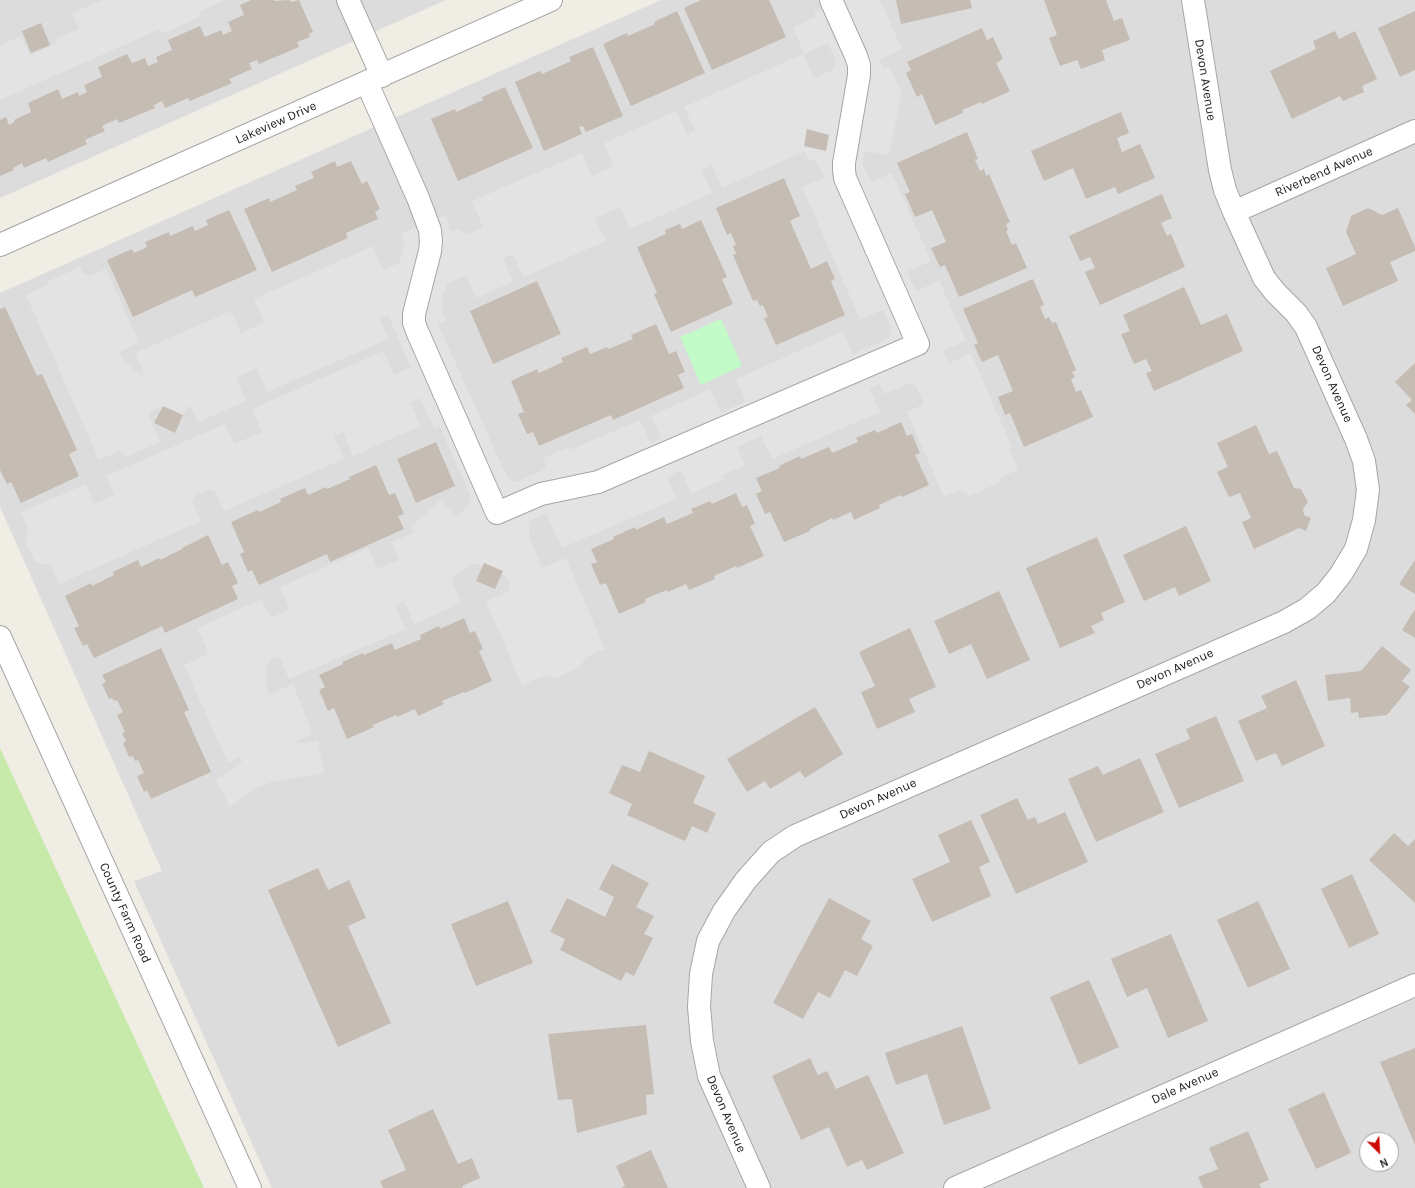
<!DOCTYPE html>
<html>
<head>
<meta charset="utf-8">
<style>
	body { margin:0 }
	#map { position:relative; width:1415px; height:1188px; overflow:hidden; background:#f0ede5; font-family:Karla,sans-serif }
	canvas { display:block }
	.north { position:absolute; left:1359px; top:1132px; width:40px; height:40px; box-sizing:border-box; background:#fff; border:1px solid #a5a5a5; border-radius:50%; rotate:156deg; font-size:11px; font-weight:700; line-height:16px; text-align:center; color:#1f1f1f }
	.north::after { content:''; display:block; margin:auto; width:14px; height:18px; background:#ce0800; clip-path:polygon(50% 0,100% 100%,50% 72%,0 100%) }
</style>
</head>
<body>
<div id="map">
<canvas width="1415" height="1188"></canvas>
<div class="north">N</div>
</div>
<script>
const context = document.querySelector('canvas').getContext('2d');
context.lineJoin = 'round';
function paint(path, color) {
  context.fillStyle = color;
  context.fill(path, 'evenodd');
}
function shape(rows) {
  const path = new Path2D();
  for (const r of rows) {
    path.moveTo(r[0], r[1]);
    for (let i = 2; i < r.length; i += 2) path.lineTo(r[i], r[i + 1]);
  }
  return path;
}
function strokePath(path, color, width, dash) {
  context.strokeStyle = color;
  context.lineWidth = width;
  context.lineCap = dash ? 'butt' : 'round';
  context.setLineDash(dash || []);
  context.stroke(path);
}
function drawText(font, color, halo, rows, align = 'center') {
  context.font = font + ' Karla,sans-serif';
  context.lineWidth = 3;
  context.setLineDash([]);
  context.textBaseline = 'middle';
  context.strokeStyle = halo;
  context.fillStyle = color;
  for (const [text, x, y, turn = 0] of rows) {
    context.save();
    context.translate(x, y);
    context.rotate((+turn || 0) * Math.PI / 180);
    context.textAlign = isNaN(turn) ? turn : align;
    if (halo) context.strokeText(text, 0, 0);
    context.fillText(text, 0, 0);
    context.restore();
  }
}
paint(shape([
	[0,0,446,0,0,198],
	[661,0,1415,0,1415,1188,272,1188,134,881,162,871,0,507,0,293],
	[1367,1140,1391,1140,1391,1164,1367,1164]
]), '#dddcdc');
paint(shape([
	[0,748,204,1188,0,1188]
]), '#c7eaaa');
paint(shape([
	[721,319,742,366,701,385,680,337]
]), '#c2fac8');
paint(shape([
	[102,0,225,0,201,11,199,17,165,33,158,30,0,100,0,45,21,36,30,55,57,44,55,39,79,29,72,13],
	[842,0,880,0,902,49,879,60,883,68,889,66,902,93,889,155,865,151,862,163,871,182,892,173,931,261,907,272,916,291,939,281,966,340,943,351,949,363,971,353,1012,447,1009,449,1018,470,1001,477,998,483,970,496,958,490,944,497,907,412,924,404,916,386,910,383,884,394,880,384,870,389,880,412,772,459,761,436,737,447,745,465,722,475,724,479,691,493,681,470,667,477,676,499,562,548,546,513,531,520,529,523,529,536,542,568,566,558,605,649,586,657,580,667,556,678,546,675,522,685,486,601,507,592,509,589,509,582,505,576,478,564,471,565,453,578,452,581,462,603,414,624,404,601,395,605,405,629,289,679,279,656,273,658,269,662,266,669,266,686,269,694,293,684,313,734,291,744,318,741,324,773,275,781,258,787,230,807,216,780,242,762,239,757,228,763,184,665,206,655,208,651,197,628,262,599,270,618,290,609,280,587,368,548,378,569,399,560,392,542,415,532,411,527,441,500,457,517,466,508,470,502,470,495,440,427,434,428,420,398,411,403,420,426,353,456,343,432,334,436,344,459,224,511,215,491,210,489,196,495,192,501,201,521,59,584,50,565,38,563,35,562,25,541,28,529,21,512,86,484,94,504,114,495,106,476,225,424,234,444,262,432,252,409,383,351,394,375,411,367,388,315,380,319,388,339,267,392,257,368,236,377,246,401,198,422,191,407,187,407,175,433,154,423,162,406,151,411,149,416,160,442,126,457,124,452,119,451,99,460,26,295,49,284,48,281,80,267,83,273,90,276,106,269,139,342,119,352,123,360,142,376,144,375,135,353,231,311,241,333,264,323,254,299,373,246,383,270,399,263,405,243,401,233,445,215,449,224,450,231,458,230,467,234,483,227,472,201,582,153,592,176,614,166,604,143,676,111,687,135,695,131,684,107,803,54,814,78,832,70,835,67,836,62,828,43,804,54,793,27,816,17,814,13],
	[805,151,809,159,817,162,825,178,802,187,860,319,883,310,891,328,890,335,887,339,853,354,843,331,736,379,746,401,721,413,710,389,651,416,661,438,651,443,640,420,570,450,568,447,542,459,546,466,545,469,518,481,514,481,507,477,438,324,446,320,443,313,443,296,448,283,466,275,476,298,513,282,503,258,513,254,523,277,606,241,595,218,620,207,630,229,712,193,702,170,712,165,722,188]
]), '#e3e3e3');
paint(shape([
	[251,0,274,0,274,1,290,0,291,2,299,0,313,32,309,34,310,37,297,42,299,47,259,64,257,60,249,63,252,69,229,79,232,83,190,101,188,98,165,108,162,101,154,105,155,108,119,123,117,119,102,126,105,131,85,140,87,144,48,162,46,158,24,168,22,163,13,168,14,170,0,176,0,120,6,117,9,125,15,122,14,120,31,112,28,103,58,89,62,99,78,92,79,96,87,92,84,85,102,77,98,67,127,54,132,63,145,58,148,66,158,62,156,57,172,50,168,40,200,26,205,37,221,30,223,35,232,31,228,22,244,15,240,5],
	[701,0,769,0,786,37,712,70,684,8],
	[896,0,970,0,972,8,901,24],
	[1044,0,1106,0,1114,21,1122,18,1130,40,1102,50,1105,60,1081,69,1077,60,1060,66,1049,38,1057,35],
	[677,11,705,73,631,106,603,44,627,33,628,36,655,24,654,22],
	[1415,11,1415,70,1400,77,1378,28],
	[41,23,50,45,31,53,22,31],
	[982,28,987,40,993,37,1003,59,996,63,1010,91,982,104,981,102,962,110,963,113,935,125,922,94,917,97,906,73,911,70,907,62],
	[1335,31,1339,39,1355,31,1377,79,1362,86,1364,92,1343,101,1340,96,1292,119,1270,71,1316,49,1313,41],
	[593,47,623,116,586,132,583,126,579,127,582,134,544,151,515,82,540,71,542,74,571,61,569,57],
	[505,87,533,148,458,181,431,119,455,109,456,112,483,100,482,97],
	[1121,112,1129,133,1117,138,1122,152,1140,144,1155,178,1118,194,1115,187,1086,199,1073,168,1044,181,1031,151],
	[807,129,829,135,826,151,804,146],
	[967,132,978,159,975,160,980,171,984,169,986,176,989,174,1010,222,1006,224,1008,230,1006,231,1012,245,1016,243,1027,268,959,297,945,265,940,267,931,248,946,242,932,210,915,217,905,194,910,192,897,163],
	[335,161,337,167,351,161,362,184,367,181,380,209,375,212,378,219,346,233,348,238,272,272,244,209,269,198,270,202,297,190,295,186,314,178,311,172],
	[784,178,800,216,790,221,811,269,827,261,835,279,831,281,845,315,776,345,764,318,768,317,763,305,760,306,757,300,753,301,733,255,736,254,733,246,736,245,731,233,727,235,716,208],
	[1162,194,1172,218,1161,223,1167,236,1171,234,1185,267,1100,305,1085,272,1095,268,1090,257,1080,261,1069,236],
	[1368,208,1382,215,1398,208,1415,247,1415,251,1390,262,1398,281,1343,306,1326,268,1356,254,1346,232,1351,216],
	[229,210,257,270,195,297,192,290,133,317,107,260,132,249,134,253,147,247,145,242,169,232,170,236,193,226,195,231,208,225,206,220],
	[701,220,727,277,722,279,733,304,671,332,654,294,657,293,637,247,666,234,665,230,680,224,682,229],
	[1033,279,1044,305,1040,307,1045,319,1049,317,1052,323,1056,322,1076,370,1072,372,1075,377,1071,379,1076,392,1081,390,1093,417,1024,447,1010,413,1005,415,998,397,1013,391,998,355,982,362,974,345,978,343,963,309],
	[537,281,561,334,493,364,470,311],
	[1184,287,1201,325,1227,314,1243,351,1154,391,1146,373,1152,371,1146,359,1134,364,1121,334,1130,331,1123,315],
	[5,307,37,376,42,374,77,450,69,454,79,476,21,503,11,482,7,484,0,470,0,309],
	[656,324,669,354,676,351,685,372,678,375,684,388,613,420,611,415,539,446,533,432,527,434,518,414,524,412,511,381,537,369,539,373,563,362,561,358,587,347,590,354,607,347,608,349,633,339,631,335],
	[1415,363,1415,414,1406,405,1412,400,1395,382],
	[163,406,183,415,175,433,154,423],
	[901,422,907,436,912,434,920,453,915,455,929,485,902,497,901,495,879,505,880,508,854,520,851,512,833,520,832,518,810,529,810,531,784,542,770,512,765,514,756,494,762,491,756,478,780,468,779,466,800,456,801,459,829,447,832,453,858,442,856,438,875,430,877,433],
	[1256,425,1269,454,1277,451,1294,488,1301,489,1308,502,1303,509,1304,515,1311,518,1306,531,1299,528,1254,549,1242,522,1251,518,1240,493,1229,497,1217,472,1228,467,1217,443],
	[436,442,455,486,416,503,397,459],
	[376,465,389,495,395,493,404,514,398,516,404,529,330,562,327,554,259,585,252,570,248,572,240,554,244,552,231,522,258,510,259,512,281,502,280,499,305,488,308,495,326,487,327,489,350,479,349,477],
	[736,493,742,507,747,505,755,524,750,526,764,556,737,568,736,566,714,576,715,579,689,590,686,584,668,592,667,590,645,599,646,602,619,614,606,583,600,585,591,564,597,562,591,549,614,539,613,537,635,527,636,530,664,517,667,524,693,513,691,509,710,501,712,504],
	[1186,526,1211,581,1179,596,1175,587,1144,601,1123,555],
	[208,535,222,565,228,562,238,583,232,586,238,599,165,633,162,626,94,658,87,644,83,646,74,628,79,626,65,596,91,583,92,586,114,575,113,572,138,560,141,567,159,558,160,560,182,549,182,548],
	[1097,537,1125,602,1101,613,1104,620,1091,626,1095,633,1060,648,1026,568],
	[1415,560,1415,594,1399,584],
	[484,563,503,571,495,589,476,581],
	[999,591,1030,660,987,679,971,644,949,654,934,621],
	[1415,609,1415,638,1402,630],
	[464,618,470,633,475,631,483,649,479,651,492,681,465,693,464,692,442,701,444,704,418,716,415,709,397,717,396,715,373,725,374,727,347,739,334,708,328,711,319,690,325,687,319,675,343,664,342,662,363,653,364,655,392,643,395,650,421,639,420,635,439,626,440,629],
	[910,628,936,687,909,699,915,712,877,729,861,692,875,686,859,652],
	[1382,646,1411,670,1402,681,1410,687,1387,715,1359,718,1358,712,1351,713,1350,698,1328,701,1325,675,1361,671],
	[161,648,189,710,184,712,211,772,151,799,147,790,144,792,137,776,144,773,138,760,135,761,133,756,129,757,123,743,126,741,122,733,125,732,117,715,123,712,117,700,114,701,112,698,109,699,102,684,106,682,102,675],
	[1296,680,1325,746,1282,766,1276,753,1256,761,1238,721,1267,708,1261,696],
	[815,707,843,754,805,778,800,771,770,789,765,781,747,792,727,759],
	[1216,716,1244,781,1179,808,1155,754,1190,739,1186,729],
	[649,751,705,776,693,803,716,813,707,833,692,826,685,841,627,815,632,804,609,793,622,765,640,772],
	[1140,758,1164,812,1096,842,1068,779,1098,766,1103,775],
	[1017,798,1028,820,1035,817,1038,824,1065,812,1088,862,1016,894,980,815],
	[971,820,990,862,979,867,991,896,932,922,912,879,950,862,938,835],
	[1394,833,1408,846,1415,839,1415,903,1369,860],
	[612,864,649,883,636,907,654,916,644,934,653,938,634,976,626,972,621,981,560,950,565,939,550,932,567,898,605,917,614,897,599,889],
	[318,868,328,890,349,880,366,918,348,926,391,1023,338,1047,268,890],
	[1352,874,1379,934,1349,948,1321,889],
	[829,898,871,921,861,939,873,946,857,976,845,970,830,998,818,992,803,1019,773,1003],
	[508,901,533,963,476,986,451,924],
	[1258,901,1290,969,1248,988,1217,920],
	[1171,934,1208,1021,1168,1038,1147,988,1127,997,1111,959],
	[1089,980,1119,1047,1079,1065,1050,997],
	[646,1025,654,1094,646,1095,647,1114,577,1133,572,1099,558,1100,548,1034],
	[962,1026,991,1109,944,1125,927,1074,896,1085,885,1053],
	[1415,1048,1415,1145,1380,1062],
	[810,1058,818,1075,827,1071,836,1089,868,1075,904,1153,867,1170,862,1160,847,1167,829,1127,801,1140,772,1076],
	[1324,1092,1351,1153,1316,1169,1288,1109],
	[433,1109,458,1164,472,1158,480,1178,462,1186,463,1188,383,1188,380,1181,406,1170,388,1130],
	[1248,1131,1269,1180,1259,1184,1261,1188,1203,1188,1198,1177,1218,1169,1209,1148],
	[651,1150,668,1188,621,1188,625,1186,616,1166]
]), '#c5bcb4');
const minor = shape([
	[348,0,382,76],
	[367,83,418,198,430,230,431,241,430,251,414,314,414,323,417,331,497,513,541,494,598,482,918,344,845,178,844,170,844,163,859,75,859,65,856,56,831,0],
	[1234,212,1415,131],
	[0,245,551,0],
	[0,637,250,1188],
	[759,1188,709,1076,702,1041,699,1007,701,974,708,941,724,911,746,880,771,852,795,836,1284,622,1307,609,1326,593,1341,574,1356,549,1364,520,1368,490,1364,461,1356,439,1306,327,1296,313,1275,292,1264,278,1234,212,1225,190,1220,170,1193,0],
	[955,1188,1415,985]
]);
strokePath(minor, '#a6a6a6', 24);
strokePath(minor, '#fff', 22);
drawText('13px', '#1f1f1f', '#fff', [
	["Devon Avenue",1205,80,81],
	["Lakeview Drive",276,123,-24],
	["Riverbend Avenue",1324,172,-24],
	["Devon Avenue",1332,384,66],
	["Devon Avenue",1175,669,-24],
	["Devon Avenue",878,799,-24],
	["County Farm Road",125,913,66],
	["Dale Avenue",1185,1086,-24],
	["Devon Avenue",726,1114,67]
]);
</script>
</body>
</html>
